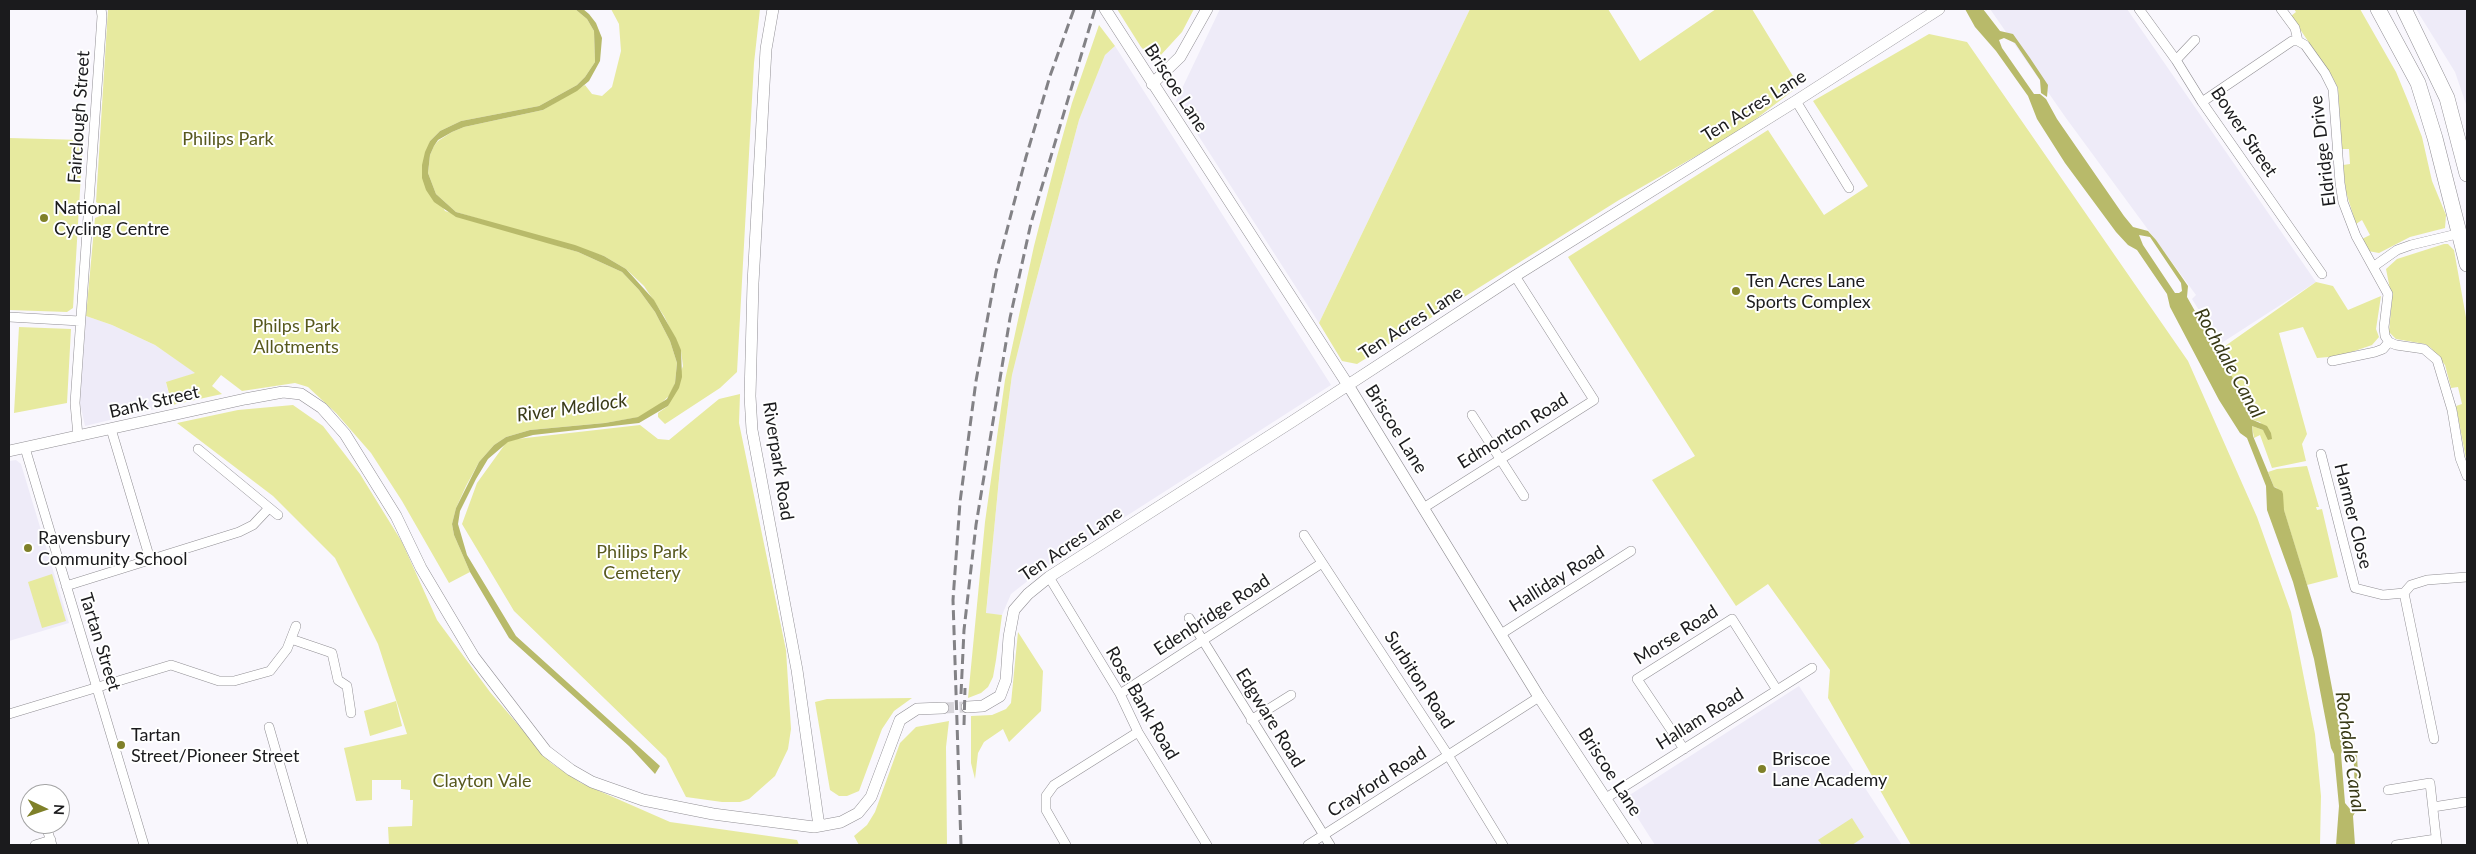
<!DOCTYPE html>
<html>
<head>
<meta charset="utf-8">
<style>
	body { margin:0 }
	#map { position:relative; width:2476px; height:854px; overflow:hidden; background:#f9f7fd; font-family:Lato,sans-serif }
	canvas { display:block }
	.frame { position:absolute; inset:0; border:10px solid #1b1b1d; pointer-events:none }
	.north { position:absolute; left:20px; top:784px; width:50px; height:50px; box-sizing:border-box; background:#fff; border:1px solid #a4a4a5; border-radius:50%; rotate:93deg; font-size:14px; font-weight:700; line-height:20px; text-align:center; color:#1b1b1d }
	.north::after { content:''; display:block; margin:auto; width:18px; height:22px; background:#7f8029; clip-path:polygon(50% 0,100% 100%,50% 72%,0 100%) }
</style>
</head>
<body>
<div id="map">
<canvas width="2476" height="854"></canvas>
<div class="frame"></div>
<div class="north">N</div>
</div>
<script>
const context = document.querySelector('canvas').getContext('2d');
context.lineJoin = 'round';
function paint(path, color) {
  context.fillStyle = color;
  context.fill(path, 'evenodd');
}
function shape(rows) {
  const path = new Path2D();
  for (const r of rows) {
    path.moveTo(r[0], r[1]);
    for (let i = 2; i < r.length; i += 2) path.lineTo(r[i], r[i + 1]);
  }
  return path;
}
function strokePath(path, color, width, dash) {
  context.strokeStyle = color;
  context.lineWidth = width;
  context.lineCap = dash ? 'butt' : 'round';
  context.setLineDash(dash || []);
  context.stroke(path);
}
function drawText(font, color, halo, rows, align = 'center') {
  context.font = font + ' Lato,sans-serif';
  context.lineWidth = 4;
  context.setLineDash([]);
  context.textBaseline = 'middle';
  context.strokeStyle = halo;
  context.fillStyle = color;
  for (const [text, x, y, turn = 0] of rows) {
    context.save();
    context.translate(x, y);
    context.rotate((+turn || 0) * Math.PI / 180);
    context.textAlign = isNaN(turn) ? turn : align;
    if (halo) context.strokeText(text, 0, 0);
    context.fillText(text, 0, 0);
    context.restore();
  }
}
paint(shape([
	[1220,9,1470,9,1319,323,1176,101],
	[1990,9,2127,9,2316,282,2220,344,2192,299,2196,295,2066,118],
	[2416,9,2467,9,2467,107,2455,72],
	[1115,46,1331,385,1039,572,1011,594,1002,615,986,614,1001,458,1012,375,1028,311,1079,120,1105,55],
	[86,316,112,325,155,345,196,373,166,383,172,405,85,426,80,403],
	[16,460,21,464,69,623,9,641,9,461],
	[1799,686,1902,845,1655,845,1625,798]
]), '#eeebf8');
paint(shape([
	[108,9,575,9,587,19,594,31,595,62,585,77,577,85,539,106,461,121,440,131,430,141,422,170,445,211,578,252,622,272,639,290,655,312,670,341,677,363,675,383,670,395,657,407,639,417,605,423,530,430,506,437,494,445,479,462,466,486,456,508,452,524,454,535,470,572,449,583,402,501,371,453,336,413,308,387,295,383,242,391,221,375,212,386,222,394,172,405,166,382,195,373,155,345,112,325,86,316,95,218,107,213,108,210,96,202],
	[611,9,760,9,754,63,737,372,720,388,665,424,658,417,658,413,668,406,683,366,681,351,664,316,644,286,626,269,604,256,456,212,436,194,428,173,430,155,434,146,438,141,452,132,464,127,543,110,585,85,592,94,602,96,612,87,621,51,619,24],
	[1117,9,1194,9,1182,32,1160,56,1147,53,1141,47],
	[1470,9,1608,9,1640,61,1716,9,1752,9,1799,86,1740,131,1619,200,1357,364,1342,361,1319,323],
	[2294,9,2360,9,2396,72,2408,101,2422,137,2432,181,2446,215,2445,228,2410,237,2379,253,2368,251,2362,239,2370,235,2362,220,2356,224,2346,192,2343,165,2350,164,2349,149,2342,149,2338,88,2333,78,2291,16,2296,12],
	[1099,25,1115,46,1105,55,1079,120,1028,311,1012,375,1001,458,986,613,1002,615,996,660,993,677,988,687,981,693,968,698,985,522,1005,380,1034,246,1056,160,1072,103],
	[1929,34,1967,42,2188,361,2257,517,2291,612,2315,734,2321,796,2320,845,1911,845,1828,698,1830,670,1768,584,1736,606,1652,480,1695,456,1568,257,1768,130,1824,215,1868,186,1813,101],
	[9,138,83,140,73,308,67,312,9,310],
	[2444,244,2448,244,2454,250,2467,323,2467,464,2456,406,2462,404,2458,387,2451,388,2445,365,2431,348,2425,344,2396,339,2389,332,2392,299,2386,269,2397,259],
	[2316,282,2333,286,2348,310,2381,296,2376,329,2379,337,2372,345,2340,356,2317,358,2303,327,2279,333,2307,434,2302,444,2306,461,2272,468,2260,435,2254,438,2252,426,2263,430,2272,439,2260,422,2253,420,2218,351],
	[19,327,71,329,67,403,14,413],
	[740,394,739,423,786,650,791,729,788,749,775,776,749,799,740,802,722,802,686,797,666,758,514,611,462,524,477,483,508,440,640,425,658,439,669,440,719,399],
	[293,405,323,426,360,474,402,542,437,620,490,692,551,763,581,783,670,822,797,840,799,845,389,845,388,827,412,826,413,800,410,800,410,790,401,789,401,780,372,780,372,800,356,801,344,748,407,734,378,644,335,558,273,496,177,423,238,410],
	[2307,466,2319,507,2316,507,2317,510,2322,509,2338,577,2307,585,2277,488,2274,487,2268,472,2277,469],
	[52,574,66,621,42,628,28,582],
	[1018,632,1043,671,1041,711,1009,742,1003,729,984,742,978,753,975,779,971,763,971,716,992,715,1006,709,1011,703],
	[912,698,894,711,882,729,859,791,847,796,839,796,830,790,815,702,827,699],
	[396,701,402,726,370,736,364,711],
	[949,721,946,747,947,845,859,845,854,836,867,825,875,812,900,743,916,727],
	[1852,818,1864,837,1852,845,1822,845,1818,840]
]), '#e7ea9f');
paint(shape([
	[575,9,583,9,589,14,596,23,602,38,600,61,589,81,577,91,543,110,464,127,452,132,438,140,434,146,430,155,428,173,436,194,456,212,575,245,604,256,626,269,654,300,676,338,681,350,682,377,679,388,668,406,639,423,533,435,508,442,488,459,476,479,460,511,458,524,467,555,516,636,660,766,655,774,629,746,509,638,470,572,454,535,452,524,456,508,479,462,494,445,506,437,530,430,605,423,638,417,667,399,675,383,677,363,670,341,655,312,639,290,622,272,578,252,456,217,434,202,426,190,422,178,422,165,425,152,430,141,440,131,461,121,539,106,577,85,585,77,595,62,594,31,587,19],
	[1965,9,1983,9,2000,31,2013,34,2030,58,2048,85,2047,97,2041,93,2040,80,2015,43,2004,38,1999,40,2002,48,2034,94,2040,94,2046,99,2057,119,2124,216,2133,227,2148,231,2156,240,2188,286,2187,297,2253,414,2253,420,2267,426,2271,433,2272,439,2268,440,2263,430,2252,426,2253,436,2274,487,2282,491,2283,494,2284,510,2321,630,2339,725,2357,756,2359,792,2359,806,2353,816,2355,845,2336,845,2339,806,2334,754,2331,748,2314,659,2293,582,2267,510,2266,486,2247,438,2240,433,2219,400,2170,307,2167,294,2137,250,2128,245,2116,232,2065,163,2037,119,2028,96,1996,51,1975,27],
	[2139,235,2150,237,2181,283,2182,291,2179,293,2175,293,2143,245],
	[2345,745,2350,750,2354,765,2355,803,2350,809,2345,803,2341,754]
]), '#b8ba6a');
strokePath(shape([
	[943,708,967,707]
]), '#d8d6db', 11, [11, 5.5]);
const minor = shape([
	[2139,9,2176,60,2202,102,2322,274],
	[2281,9,2295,28,2298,41],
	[2176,60,2195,40],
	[1796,101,1849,188],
	[2202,102,2292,41,2298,41,2305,45,2325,73,2333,89,2340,183,2343,202,2356,236,2388,294,2384,327,2385,336,2389,342],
	[2373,267,2397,250,2411,245,2461,233],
	[9,317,80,321],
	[2389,342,2396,345,2424,349,2437,360,2452,410,2460,458,2467,476],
	[2332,361,2375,352,2383,349,2389,342],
	[1472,415,1524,496],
	[111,429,150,559],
	[78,436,75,403,102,16,101,9],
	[25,448,144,845],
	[198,449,278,515],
	[2321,454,2355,588,2383,595,2404,593,2411,585,2427,580,2467,577],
	[1425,507,1594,400,1515,276],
	[1304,535,1448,755,1503,845],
	[1049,577,1120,694,1138,732,1207,845],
	[66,586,239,532,253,525,269,508],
	[2404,593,2434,739],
	[1189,618,1330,845],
	[1501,634,1631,551],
	[291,639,332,653,338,680,347,686,351,713],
	[1120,694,1322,563],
	[9,714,171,665,219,681,234,681,270,671,287,649,296,626],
	[1251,720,1291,695],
	[269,727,303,845],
	[1684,749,1637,679,1732,619,1777,690],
	[2388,790,2430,783,2437,845],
	[1606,798,1812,668],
	[2433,807,2465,802],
	[46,826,52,845],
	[35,845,51,840],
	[1066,845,1046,810,1046,796,1054,785,1138,732],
	[1308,845,1539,697],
	[2396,845,2436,839]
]);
const tertiary = shape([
	[773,9,766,49,753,283,750,396,752,430,797,670,819,826],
	[1105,9,1348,385,1539,697,1636,845],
	[1152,84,1180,57,1207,9],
	[9,451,245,399,283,392,301,394,322,408,345,434,396,516,421,568,474,657,546,751,571,770,592,782,643,800,713,814,814,827,841,822,858,813,871,797,900,720,917,709,943,708],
	[967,707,983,706,1000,696,1006,680,1009,637,1014,610,1028,594,1049,577,1293,421,1515,276,1796,101,1939,9]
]);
const trunk = shape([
	[2378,9,2418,83,2435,138,2467,264],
	[2404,9,2447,98,2467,174]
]);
strokePath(minor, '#918f94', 10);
strokePath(tertiary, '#918f94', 12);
strokePath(trunk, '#918f94', 16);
strokePath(minor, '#fff', 9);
strokePath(tertiary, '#fff', 11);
strokePath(trunk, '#fff', 15);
strokePath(shape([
	[961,694,964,630,976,525,1010,318,1031,223,1095,9],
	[964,725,965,688],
	[961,845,953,600,960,502,976,381,996,272,1026,157,1050,76,1074,9]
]), '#838286', 3, [10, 5]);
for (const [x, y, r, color] of [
	[44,218,5,"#7f8029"],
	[1736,291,5,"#7f8029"],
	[28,548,5,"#7f8029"],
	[121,745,5,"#7f8029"],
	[1762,769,5,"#7f8029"]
]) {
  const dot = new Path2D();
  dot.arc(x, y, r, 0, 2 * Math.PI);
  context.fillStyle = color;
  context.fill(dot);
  strokePath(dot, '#fff', 2);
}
drawText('18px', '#1b1b1d', '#fff', [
	["Briscoe Lane",1176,88,57],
	["Ten Acres Lane",1754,106,-32],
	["Fairclough Street",79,117,-86],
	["Bower Street",2244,132,56],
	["Eldridge Drive",2323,151,-97],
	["Ten Acres Lane",1411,323,-33],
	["Bank Street",154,402,-13],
	["Briscoe Lane",1396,429,58],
	["Edmonton Road",1513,431,-32],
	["Riverpark Road",778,461,81],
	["Harmer Close",2353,516,76],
	["Ten Acres Lane",1071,544,-34],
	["Halliday Road",1557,579,-32],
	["Edenbridge Road",1212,615,-33],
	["Morse Road",1676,635,-32],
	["Tartan Street",100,642,73],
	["Surbiton Road",1419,680,57],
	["Rose Bank Road",1142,703,60],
	["Edgware Road",1270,718,58],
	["Hallam Road",1700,719,-32],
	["Briscoe Lane",1610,772,57],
	["Crayford Road",1377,782,-33]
]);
drawText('18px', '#57581d', '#fff', [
	["Philips Park",228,139],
	["Philps Park",296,326],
	["Allotments",296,347],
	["Philips Park",642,552],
	["Cemetery",642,573],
	["Clayton Vale",482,781]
]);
drawText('18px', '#1b1b1d', '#fff', [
	["National",54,208],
	["Cycling Centre",54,229],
	["Ten Acres Lane",1746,281],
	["Sports Complex",1746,302],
	["Ravensbury",38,538],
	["Community School",38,559],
	["Tartan",131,735],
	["Street/Pioneer Street",131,756],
	["Briscoe",1772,759],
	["Lane Academy",1772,780]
], 'left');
drawText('italic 19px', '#393a17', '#fff', [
	["Rochdale Canal",2229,363,61],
	["River Medlock",572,408,-8],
	["Rochdale Canal",2350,752,82]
]);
</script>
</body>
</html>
